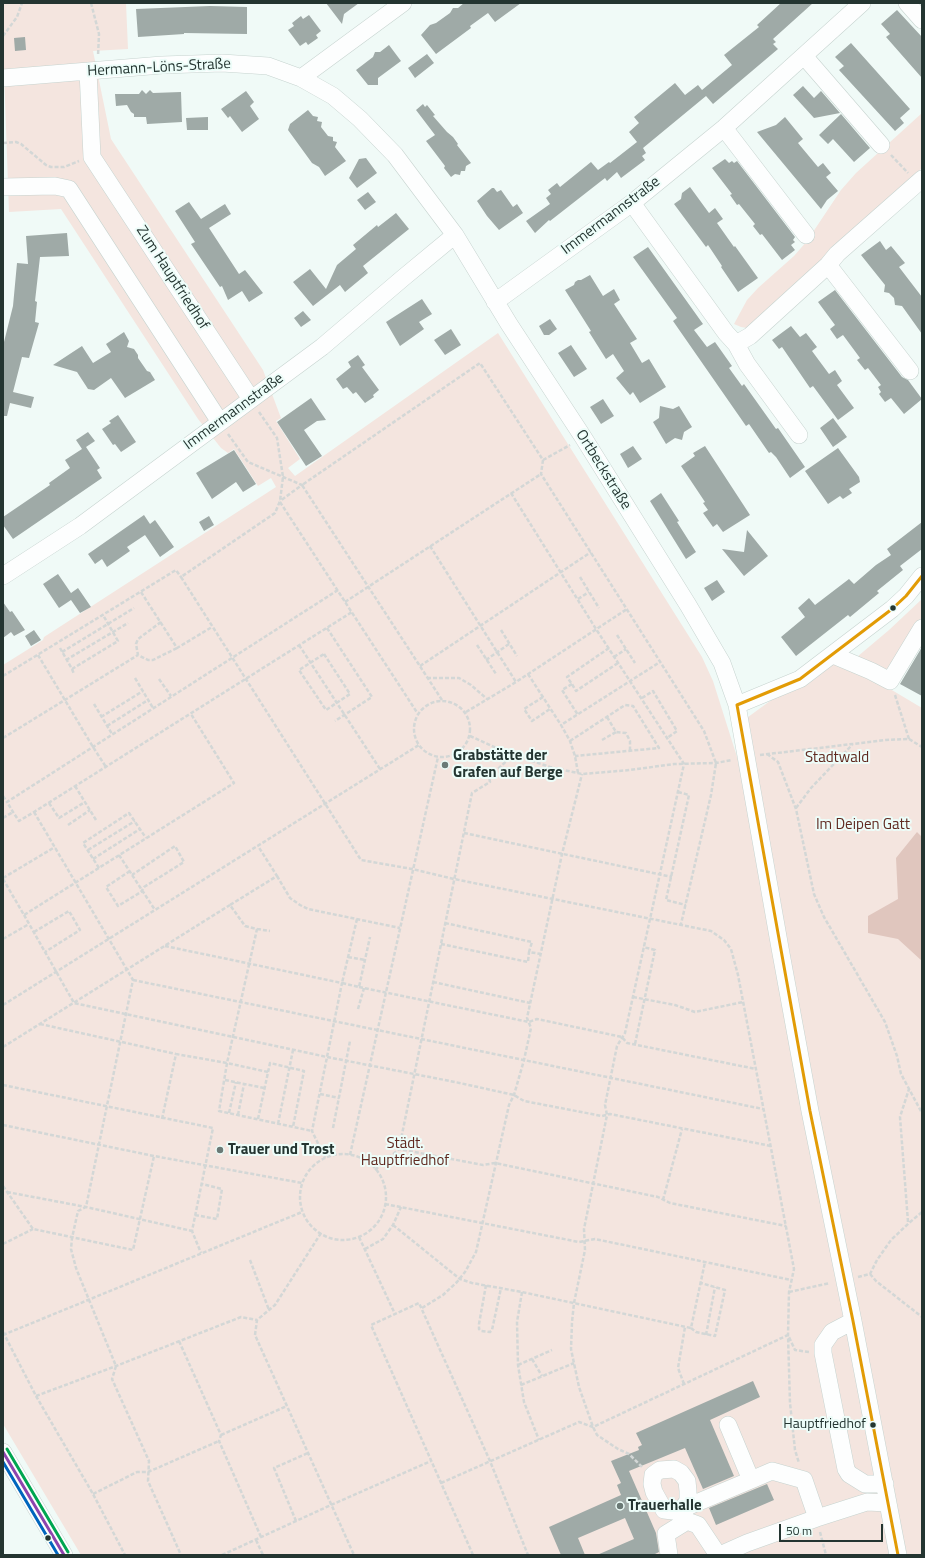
<!DOCTYPE html>
<html>
<head>
<meta charset="utf-8">
<style>
	body { margin:0 }
	#map { position:relative; width:925px; height:1558px; overflow:hidden; background:#f0faf7; font-family:"Titillium Web",sans-serif }
	canvas { display:block }
	.frame { position:absolute; inset:0; border:4px solid #243531; pointer-events:none }
	.scale { position:absolute; left:779px; top:1524px; width:104px; height:18px; box-sizing:border-box; border:2px solid #243531; border-top:0; padding-left:5px; font-size:12px; line-height:14px; white-space:nowrap; color:#243531; -webkit-text-stroke:3px #edfdf9; paint-order:stroke }
</style>
</head>
<body>
<div id="map">
<canvas width="925" height="1558"></canvas>
<div class="frame"></div>
<div class="scale">50 m</div>
</div>
<script>
const context = document.querySelector('canvas').getContext('2d');
context.lineJoin = 'round';
function paint(path, color) {
  context.fillStyle = color;
  context.fill(path, 'evenodd');
}
function shape(rows) {
  const path = new Path2D();
  for (const r of rows) {
    if (r.length === 3) {
      path.moveTo(r[0] + r[2], r[1]);
      path.arc(r[0], r[1], r[2], 0, 2 * Math.PI);
      continue;
    }
    path.moveTo(r[0], r[1]);
    for (let i = 2; i < r.length; i += 2) path.lineTo(r[i], r[i + 1]);
  }
  return path;
}
function strokePath(path, color, width, dash) {
  context.strokeStyle = color;
  context.lineWidth = width;
  context.lineCap = dash ? 'butt' : 'round';
  context.setLineDash(dash || []);
  context.stroke(path);
}
function drawText(font, color, halo, rows, align = 'center') {
  context.font = font + ' "Titillium Web",sans-serif';
  context.lineWidth = 4;
  context.setLineDash([]);
  context.textBaseline = 'middle';
  context.strokeStyle = halo;
  context.fillStyle = color;
  for (const [text, x, y, turn = 0] of rows) {
    context.save();
    context.translate(x, y);
    context.rotate((+turn || 0) * Math.PI / 180);
    context.textAlign = isNaN(turn) ? turn : align;
    if (halo) context.strokeText(text, 0, 0);
    context.fillText(text, 0, 0);
    context.restore();
  }
}
paint(shape([
	[3,3,126,3,128,49,93,51,111,139,263,370,281,418,276,421,300,459,288,468,295,476,498,333,702,657,713,681,738,760,894,1555,81,1555,3,1424,3,665,43,640,44,637,276,487,271,478,258,486,234,449,228,453,221,448,198,419,61,209,9,212,3,44],
	[922,113,922,168,747,328,741,327,734,324,747,300,758,288,794,256,807,241,841,190,856,173],
	[922,599,922,626,892,674,857,657,889,630],
	[833,655,922,708,922,1555,901,1555,744,720]
]), '#f4e5df');
paint(shape([
	[917,832,922,837,922,961,898,939,868,933,868,916,898,899,896,858]
]), '#e0c6be');
paint(shape([
	[326,3,359,3,344,14,342,24],
	[464,3,521,3,495,22,488,13,470,26,471,28,436,54,421,35,430,25,436,23,450,13,453,8,458,8],
	[781,3,813,3,773,39,776,42,773,44,778,49,713,104,706,96,643,148,646,153,642,156,645,160,621,178,617,172,607,181,605,178,550,221,549,220,535,233,526,221,550,204,546,198,551,194,548,190,557,183,560,187,591,162,598,170,609,162,610,163,637,142,629,132,639,123,634,117,675,83,685,95,698,85,702,90,732,65,724,55,759,27,757,25],
	[210,6,247,7,247,34,184,33,184,34,138,37,136,9],
	[897,10,922,37,922,78,886,37,890,34,881,24],
	[309,15,321,31,316,35,318,38,308,45,306,42,300,46,288,30,294,26,292,23,301,16,303,19],
	[25,37,26,50,15,51,14,38],
	[851,43,910,109,900,118,904,123,895,131,839,70,844,66,835,57],
	[389,45,401,61,378,78,378,85,368,85,356,70,373,57,375,52,380,52],
	[427,54,434,63,415,78,408,68],
	[803,86,814,98,821,91,840,113,814,118,793,95],
	[142,90,146,94,150,90,153,93,181,92,182,122,147,124,146,117,134,117,134,114,131,112,127,105,116,106,115,94,139,94],
	[246,91,254,102,250,106,259,119,242,132,230,116,228,118,221,109],
	[423,104,425,107,427,105,435,115,433,116,447,132,453,137,458,144,457,145,471,163,466,166,465,171,461,171,460,175,455,174,451,177,444,168,445,166,426,141,435,135,416,110],
	[308,110,313,116,318,117,317,121,322,122,321,127,328,136,333,137,333,141,337,142,335,147,346,161,325,176,319,167,312,163,288,130,290,124],
	[841,114,870,148,854,162,833,139,828,144,819,135],
	[208,117,208,130,187,130,186,118],
	[785,117,803,139,798,143,818,167,823,163,831,173,826,177,838,191,827,200,821,209,757,132,776,125],
	[366,158,377,173,357,188,349,178,359,159],
	[725,159,729,163,732,161,734,163,737,161,795,237,793,240,795,242,791,245,795,250,782,260,762,234,760,235,753,226,755,224,739,204,737,205,730,195,732,194,712,168],
	[690,187,709,213,715,208,723,219,717,223,734,247,735,246,758,278,738,292,721,267,722,266,708,245,706,247,674,204,681,199,682,193],
	[492,188,494,188,497,192,501,190,513,207,517,204,523,213,499,230,487,216,477,201],
	[368,192,376,202,365,210,357,200],
	[189,202,201,219,225,204,231,214,209,228,239,274,245,270,263,293,249,302,242,291,228,300,222,286,220,287,191,244,195,242,175,211],
	[396,213,409,229,363,266,368,273,345,292,340,285,313,306,293,282,310,269,326,289,337,265,356,249,353,245,377,225,378,227],
	[67,233,69,256,40,257,35,301,37,302,35,322,39,323,29,358,22,357,13,392,34,397,31,408,10,403,7,416,3,416,3,346,13,306,17,263,28,264,26,236],
	[880,241,886,250,891,246,905,263,899,267,922,297,922,334,902,306,895,305,894,298,889,293,884,292,885,285,861,255],
	[648,247,703,324,694,330,707,347,715,342,732,366,729,368,742,386,744,384,776,429,778,428,805,467,790,478,776,457,771,452,769,453,749,424,746,426,673,321,677,318,633,257],
	[590,275,603,296,614,289,620,300,614,304,637,339,630,343,642,363,649,359,666,387,640,403,633,392,630,395,616,378,624,371,613,354,606,359,589,332,591,331,565,290,574,285,575,282,578,280,581,280],
	[835,290,902,377,908,380,922,399,904,414,891,398,885,402,879,394,881,392,878,387,881,385,868,368,865,370,857,360,860,358,843,335,837,339,830,329,835,325,818,302],
	[422,299,432,314,419,322,424,329,400,346,386,322],
	[303,311,311,320,301,327,294,318],
	[550,319,557,329,549,335,544,335,539,326],
	[791,326,800,337,806,333,817,347,812,351,829,374,835,370,842,381,837,385,854,408,838,420,813,386,810,388,782,347,779,349,772,340],
	[451,329,461,345,445,355,434,340],
	[124,332,129,341,127,347,134,349,138,355,138,358,147,371,150,372,155,380,125,398,111,378,94,390,88,389,77,372,53,365,82,346,93,363,111,352,106,344],
	[571,345,587,369,574,377,558,353],
	[358,355,365,365,362,367,379,390,373,395,374,397,365,403,356,392,353,394,347,387,343,389,336,379,351,367,348,362],
	[311,398,326,420,317,421,304,430,322,456,306,466,277,422],
	[603,399,614,416,601,424,590,407],
	[660,406,673,409,679,406,692,427,684,432,682,440,675,438,666,444,653,422,659,418],
	[118,415,136,442,121,452,115,444,113,445,102,429,111,423,109,421],
	[833,418,847,437,833,447,820,428],
	[88,432,95,441,86,447,100,468,97,470,102,478,13,539,3,525,3,517,50,485,49,483,70,468,65,460,82,449,76,440],
	[633,446,642,459,628,468,620,454],
	[705,446,750,515,723,532,717,524,713,527,703,513,708,510,703,503,705,502,681,466,695,456,693,453],
	[838,448,859,477,860,482,849,489,852,493,843,499,840,496,828,504,805,471],
	[234,450,256,484,243,492,236,482,212,499,196,473],
	[661,493,679,521,677,522,696,552,686,559,650,501],
	[144,515,150,524,155,520,174,547,160,557,145,535,127,547,130,551,107,567,102,559,95,564,88,554],
	[209,516,214,525,204,531,199,522],
	[922,522,922,549,900,566,903,570,877,591,879,593,850,617,848,615,796,656,781,637,805,617,798,608,809,598,815,605,849,579,854,584,876,565,891,555,887,549],
	[747,530,768,556,744,576,722,549,744,552],
	[58,574,71,593,78,588,91,607,80,613,71,600,59,608,43,584],
	[717,580,725,592,712,601,704,588],
	[3,602,10,612,12,611,25,630,14,636,11,632,3,638],
	[34,630,41,640,31,646,25,636],
	[922,647,922,696,900,684],
	[753,1381,760,1397,710,1420,734,1476,703,1489,685,1448,629,1471,656,1533,659,1552,653,1555,597,1555,634,1539,625,1518,578,1538,585,1555,561,1555,549,1527,621,1495,617,1485,621,1483,611,1461,639,1450,638,1447,642,1445,636,1433],
	[767,1484,774,1500,716,1525,709,1508]
]), '#9faaa7');
const minor = shape([
	[907,3,922,20],
	[804,56,881,145],
	[88,71,92,157,251,399],
	[3,78,162,65,222,63,268,66,301,78,333,96,360,119,395,155,455,235,509,324,583,437,688,605,722,663,737,705,780,948,810,1111,853,1321,898,1555],
	[301,78,403,3],
	[724,128,806,235],
	[3,187,55,186,69,189,220,422],
	[632,203,726,333,736,344,750,336,828,265,837,254,922,179],
	[828,265,910,371],
	[495,302,632,203,724,128,862,3],
	[736,344,747,364,799,435],
	[3,576,80,526,322,347,403,278,455,235],
	[833,655,871,671,890,681,922,628],
	[737,705,800,679,892,609,906,596,922,576],
	[853,1321,832,1332,823,1345,823,1353,846,1469,849,1474,865,1484,885,1484],
	[728,1425,751,1480,772,1471,804,1480,817,1518],
	[3,1452,64,1555],
	[687,1521,682,1509,688,1501,688,1491,687,1481,681,1473,674,1469,660,1470,653,1475,652,1484,654,1492,664,1510,673,1511,682,1509,751,1480],
	[669,1555,666,1534,687,1521,698,1525,718,1555],
	[720,1555,747,1543,817,1518,867,1502,888,1503]
]);
strokePath(minor, '#c6d3cf', 18);
strokePath(shape([
	[91,3,99,34,98,56],
	[3,36,17,17,22,3],
	[3,143,16,142,21,144,46,165,51,167,64,167,79,161],
	[891,155,908,173],
	[259,412,277,438,283,477,280,501,275,513,181,577,361,860,412,869,454,879,711,931,724,940,731,949,738,975,794,1269,789,1292,788,1335,790,1403,795,1450,799,1463],
	[228,434,248,462,302,485,280,501],
	[543,460,570,445],
	[511,493,596,629,684,764,625,1033,617,1046,605,1105,607,1115,584,1229,585,1250,574,1303,572,1322,571,1349,579,1387,593,1427,597,1435,618,1449,629,1454,642,1467],
	[280,502,418,714],
	[430,546,516,682],
	[580,577,599,608],
	[338,590,7,802,13,812,19,821,34,812,352,612],
	[141,592,177,648,212,627],
	[578,599,589,592],
	[345,602,541,474],
	[161,622,138,639,136,644,138,655,148,660,153,660,177,648],
	[327,628,372,697,335,721],
	[501,630,517,656],
	[617,635,635,663],
	[299,645,380,769],
	[477,645,496,674],
	[60,648,72,669,118,641,103,615],
	[609,648,567,677,572,684,576,691,618,663],
	[62,652,134,608],
	[324,654,350,694,326,710,299,670,324,654],
	[38,655,93,747,106,767],
	[614,657,626,649],
	[66,660,128,623],
	[486,660,509,644],
	[420,666,591,552],
	[72,669,74,674],
	[528,674,561,725],
	[3,676,176,570,181,577],
	[135,678,153,708],
	[427,678,459,678,471,685,487,699],
	[159,679,171,696],
	[572,684,562,690,578,715],
	[895,695,909,739],
	[543,697,524,709,532,721,550,709],
	[642,698,653,691,677,731,667,738],
	[442,700,302,485,480,363,543,460,541,474,704,731,716,763,711,795,681,924],
	[442,729,28],
	[94,704,112,734],
	[466,712,516,682,627,609],
	[101,717,143,691],
	[607,717,616,732,626,733,630,741,630,751],
	[107,726,148,700],
	[470,736,503,751,550,767,582,774,630,770,674,764,716,763,732,760],
	[3,738,138,655],
	[602,740,616,732],
	[570,741,625,705,633,706,659,748,575,756],
	[767,754,778,762,796,809,814,894,824,917,885,1022,897,1056,901,1074,922,1113],
	[760,755,886,740,909,739,922,747],
	[578,773,575,756,570,741,561,725,660,662],
	[75,786,96,820],
	[678,792,689,795,666,900,686,905],
	[3,796,7,802],
	[49,803,59,818,85,802],
	[796,808,811,788,852,745],
	[34,812,133,980,86,1207,78,1211,72,1238,71,1249,76,1268,116,1366,112,1379,149,1461,148,1481,181,1555],
	[3,818,13,812],
	[68,825,90,810],
	[464,833,672,877],
	[88,850,135,821],
	[119,855,155,910],
	[93,859,140,829],
	[99,868,83,843,129,813,146,838],
	[130,871,106,887,118,906,141,892,144,887,184,862,175,846,132,875],
	[277,876,290,898,300,905,308,909,400,928],
	[3,878,55,847],
	[3,879,24,915,234,783,191,714],
	[24,915,74,1003,327,1057,455,1082,514,1095,524,1101,602,1116,610,1114,771,1146],
	[357,919,342,983,359,987,370,937],
	[445,923,532,942,529,952,541,954],
	[257,929,270,931],
	[34,932,69,911,80,930,45,952],
	[3,939,29,924],
	[441,944,528,962,529,952],
	[165,946,342,983,312,1131,325,1158],
	[348,957,365,960],
	[133,980,763,1109],
	[433,982,530,1003],
	[359,987,529,1022,537,1019,622,1037,627,1043,756,1069],
	[633,997,675,1005,695,1012,743,1002],
	[3,1005,419,745],
	[358,1009,364,988],
	[40,1024,176,1054],
	[635,1044,655,950,643,947],
	[3,1047,230,905],
	[268,1072,227,1063,219,1111,312,1131],
	[225,1080,264,1088],
	[3,1085,213,1128,192,1231,201,1253],
	[320,1094,339,1098],
	[229,1113,236,1082],
	[238,1115,244,1084],
	[162,1119,176,1054,227,1063,257,929,245,926,230,905,277,876,258,846],
	[258,1119,270,1063,304,1071,293,1127],
	[278,1124,293,1050],
	[3,1125,154,1156,302,1183],
	[333,1128,350,1041],
	[399,1149,472,793,490,782,489,777,513,755],
	[343,1197,43],
	[350,1155,438,757],
	[375,1170,399,1149,483,1165,495,1163,658,1197,670,1203,786,1226],
	[3,1186,33,1229,133,1250,154,1156],
	[7,1192,86,1207,192,1231],
	[663,1200,682,1129],
	[385,1204,579,1242,595,1239,791,1280],
	[195,1215,217,1219,222,1189,202,1184],
	[908,1222,900,1117,909,1089],
	[393,1225,460,1279,472,1283,522,1292,691,1328,705,1262],
	[321,1233,275,1305,257,1320,255,1335,354,1555],
	[359,1237,395,1314],
	[3,1244,33,1229],
	[365,1249,383,1239,393,1225,401,1207],
	[250,1260,269,1310],
	[870,1274,876,1281,922,1317],
	[858,1277,870,1274,877,1260,891,1240,909,1223,922,1212],
	[486,1285,479,1324,479,1329,481,1331,490,1332,492,1330,501,1288],
	[522,1292,517,1322,518,1365,524,1402,539,1440],
	[789,1292,830,1283],
	[422,1308,443,1295,457,1282,465,1272,476,1252,509,1105,514,1095,524,1060,531,1028,527,1018,562,854,582,774],
	[691,1328,696,1332,715,1336,725,1290,701,1283],
	[3,1332,36,1396,93,1494,125,1555],
	[3,1335,302,1212],
	[706,1335,715,1287],
	[179,1341,221,1435,219,1441,261,1537],
	[532,1359,542,1376],
	[518,1365,552,1350],
	[684,1384,678,1368,685,1327],
	[521,1385,574,1363],
	[36,1396,116,1366,241,1317,257,1320],
	[221,1435,287,1406],
	[441,1483,579,1422,593,1427,788,1335,795,1350,809,1352],
	[93,1494,137,1472,148,1472,219,1441],
	[296,1521,274,1468,308,1453],
	[820,1532,826,1555],
	[256,1540,263,1555],
	[222,1555,331,1505,431,1461],
	[473,1555,371,1325,419,1303,490,1461,528,1555]
]), '#d3d7d6', 2.5, [4, 2]);
strokePath(minor, '#fdfefe', 17);
strokePath(shape([
	[737,705,810,1111,853,1321,898,1555],
	[737,705,800,679,892,609,906,596,922,576]
]), '#e29b05', 3);
strokePath(shape([
	[3,1452,64,1555]
]), '#8e44ad', 3);
strokePath(shape([
	[3,1462,58,1555]
]), '#0065bd', 3);
strokePath(shape([
	[7,1449,68,1552]
]), '#00a651', 3);
for (const [x, y, r, color] of [
	[893,608,3.5,"#243531"],
	[445,765,4,"#6b7a76"],
	[220,1150,4,"#6b7a76"],
	[873,1425,3.5,"#243531"],
	[620,1506,4,"#6b7a76"],
	[48,1538,3.5,"#243531"]
]) {
  const dot = new Path2D();
  dot.arc(x, y, r, 0, 2 * Math.PI);
  context.fillStyle = color;
  context.fill(dot);
  strokePath(dot, '#edfdf9', 1.5);
}
drawText('14px', '#243531', '#edfdf9', [
	["Hauptfriedhof",866,1425]
], 'right');
drawText('15px', '#243531', '#edfdf9', [
	["Hermann-Löns-Straße",159,68,-3],
	["Immermannstraße",611,216,-37],
	["Zum Hauptfriedhof",172,278,57],
	["Immermannstraße",234,412,-36],
	["Ortbeckstraße",603,470,58]
]);
drawText('bold 15px', '#243531', '#edfdf9', [
	["Grabstätte der",453,756],
	["Grafen auf Berge",453,773],
	["Trauer und Trost",228,1150],
	["Trauerhalle",628,1506]
], 'left');
drawText('15px', '#602a20', '#edfdf9', [
	["Stadtwald",837,758],
	["Im Deipen Gatt",863,825],
	["Städt.",405,1144],
	["Hauptfriedhof",405,1161]
]);
</script>
</body>
</html>
